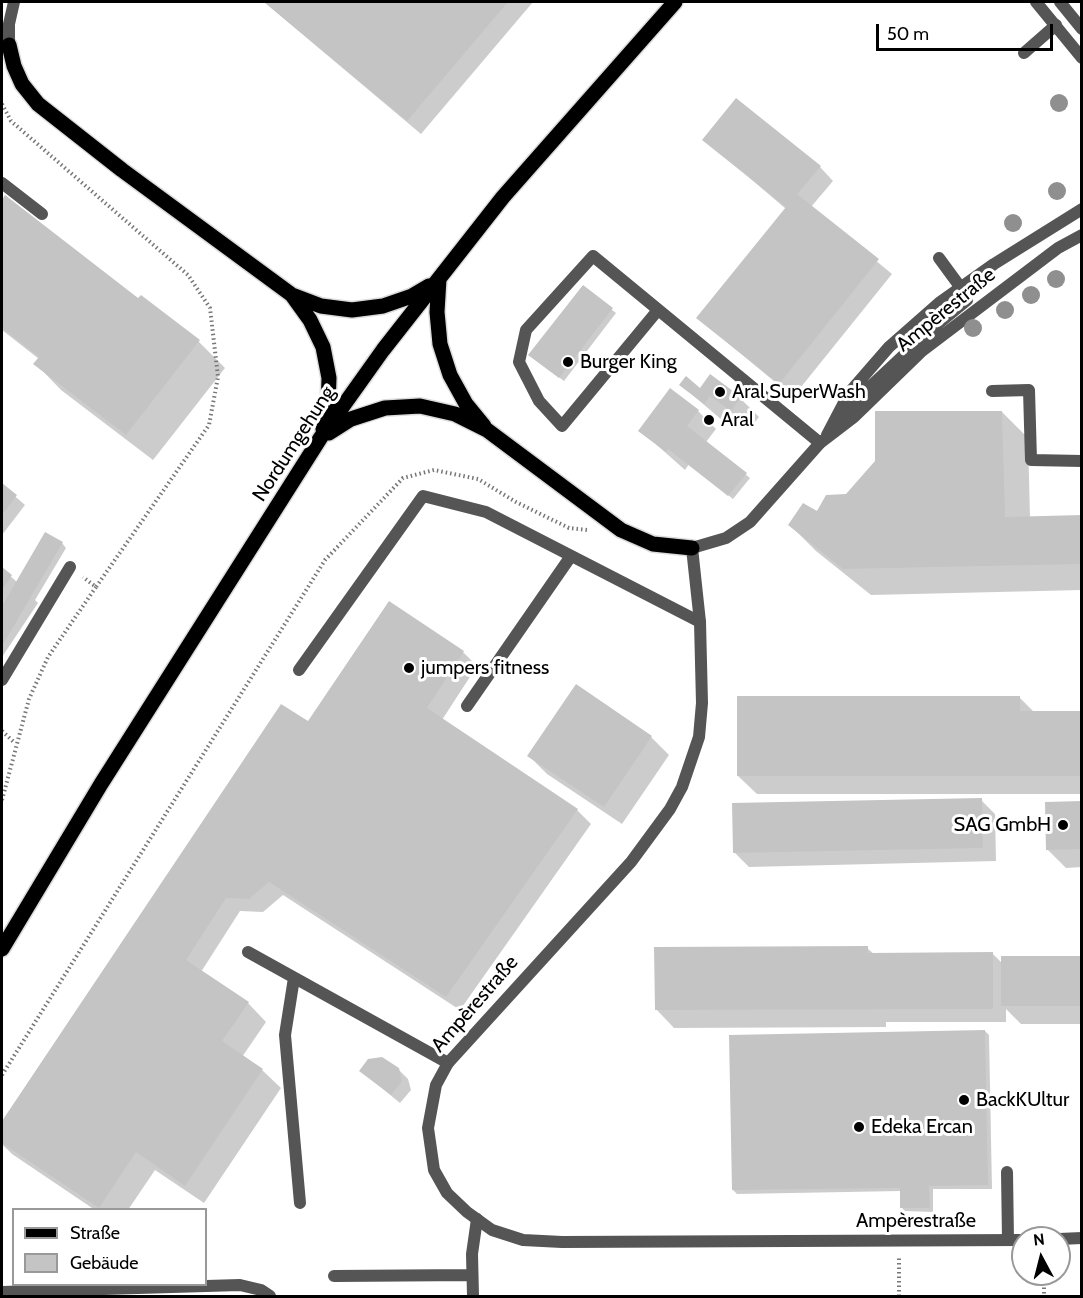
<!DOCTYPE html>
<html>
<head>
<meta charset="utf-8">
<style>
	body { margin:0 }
	#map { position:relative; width:1083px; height:1298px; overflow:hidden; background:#fff; font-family:Cabin,sans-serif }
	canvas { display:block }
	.frame { position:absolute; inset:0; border:3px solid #000; pointer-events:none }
	.legend { position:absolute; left:12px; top:1208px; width:195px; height:78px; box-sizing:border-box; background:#fff; border:2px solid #999; margin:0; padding:8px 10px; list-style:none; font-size:18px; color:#000 }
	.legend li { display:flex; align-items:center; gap:12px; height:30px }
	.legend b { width:30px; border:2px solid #999 }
	.north { position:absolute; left:1011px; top:1226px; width:60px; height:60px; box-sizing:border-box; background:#fff; border:2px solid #999; border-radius:50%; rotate:353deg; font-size:16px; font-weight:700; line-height:24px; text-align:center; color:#000 }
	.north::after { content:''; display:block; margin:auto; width:21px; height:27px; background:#000; clip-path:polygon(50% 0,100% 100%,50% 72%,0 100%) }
	.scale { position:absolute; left:876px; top:24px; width:177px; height:27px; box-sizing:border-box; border:3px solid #000; border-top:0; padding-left:8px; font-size:18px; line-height:21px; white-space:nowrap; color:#000; -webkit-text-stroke:4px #fff; paint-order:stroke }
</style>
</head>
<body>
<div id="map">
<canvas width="1083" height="1298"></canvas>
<div class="frame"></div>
<ul class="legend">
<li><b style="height:8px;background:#000"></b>Straße</li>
<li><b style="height:16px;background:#c4c4c4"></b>Gebäude</li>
</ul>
<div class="north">N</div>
<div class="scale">50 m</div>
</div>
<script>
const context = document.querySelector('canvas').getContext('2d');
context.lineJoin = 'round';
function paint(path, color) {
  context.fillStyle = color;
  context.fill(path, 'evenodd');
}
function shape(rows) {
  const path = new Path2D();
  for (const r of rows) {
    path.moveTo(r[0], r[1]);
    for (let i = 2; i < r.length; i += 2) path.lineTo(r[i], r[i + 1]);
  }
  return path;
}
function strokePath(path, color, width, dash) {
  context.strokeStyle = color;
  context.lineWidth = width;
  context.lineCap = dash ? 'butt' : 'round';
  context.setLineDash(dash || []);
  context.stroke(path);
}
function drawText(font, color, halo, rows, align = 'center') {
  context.font = font + ' Cabin,sans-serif';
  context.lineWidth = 6;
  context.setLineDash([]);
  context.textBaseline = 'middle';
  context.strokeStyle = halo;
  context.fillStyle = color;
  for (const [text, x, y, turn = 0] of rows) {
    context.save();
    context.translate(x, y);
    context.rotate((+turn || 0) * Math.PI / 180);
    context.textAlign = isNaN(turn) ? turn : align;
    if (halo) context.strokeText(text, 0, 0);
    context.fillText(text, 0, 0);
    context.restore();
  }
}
paint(shape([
	[264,2,533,2,421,134],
	[704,139,820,167,833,181,811,207,892,274,793,397,698,318,786,209],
	[5,197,138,300,199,342,225,368,153,460,61,390,35,363,39,359,2,330,2,202],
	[583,287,616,313,564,381,534,359],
	[710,376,740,398,759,417,750,428,729,413,723,421,681,385,700,390],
	[698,411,716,429,706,442,750,478,733,499,689,464,685,470,640,430],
	[1002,412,1028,438,1030,518,1082,516,1082,590,871,595,816,551,790,525],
	[2,485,25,505,2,535],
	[62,543,66,548,35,600,38,603,2,657,2,569,17,582],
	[389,603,464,653,477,666,442,720,577,810,591,824,460,1010,283,895,263,912,240,911,201,972,248,1003,266,1022,242,1057,262,1070,281,1088,204,1203,155,1170,128,1210,95,1210,12,1154,2,1144,2,1123,282,706,308,723],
	[1019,697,1035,713,1082,713,1082,794,757,794,738,776],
	[651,737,669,755,622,824,547,774,529,756],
	[981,800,995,814,996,861,749,867,735,853],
	[1082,802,1082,867,1066,868,1047,849],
	[867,948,874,954,992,953,1003,964,1082,957,1082,1024,1021,1024,1006,1009,1006,1022,886,1022,886,1027,674,1028,656,1009],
	[985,1031,989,1035,992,1189,933,1189,933,1212,905,1211,901,1207,901,1191,737,1194,733,1190],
	[398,1069,408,1079,411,1090,400,1103,361,1071]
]), '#0003');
paint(shape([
	[264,2,508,2,407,121],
	[736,98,821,166,797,194,879,259,779,384,696,318,786,207,702,140],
	[5,195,138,298,141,295,200,340,126,435,33,364,39,357,2,328,2,200],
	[583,285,613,308,559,378,528,355],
	[710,374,741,397,731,411,710,396,704,404,679,385,686,376,700,388],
	[670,388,699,410,687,426,747,473,728,496,668,449,666,452,638,431],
	[875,411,1002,411,1005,517,1082,515,1082,564,843,569,788,525,803,503,817,511,826,495,846,494,875,461],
	[2,483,17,495,2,515],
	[45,532,63,542,2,646,2,606],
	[2,567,12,575,2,590],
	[389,601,464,651,427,708,578,809,446,997,269,882,249,899,226,898,186,960,249,1002,222,1041,263,1069,185,1186,136,1152,99,1208,2,1143,2,1121,281,704,308,721],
	[576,684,652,736,604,807,527,756],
	[737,696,1020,696,1020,711,1082,711,1082,776,737,776],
	[982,798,983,848,733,853,732,803],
	[1082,801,1082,849,1046,850,1045,802],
	[868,946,868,953,993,952,993,1009,655,1010,654,947],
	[1001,956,1082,956,1082,1006,1001,1006],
	[985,1030,988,1185,929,1186,930,1208,900,1208,900,1188,732,1190,729,1035],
	[382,1057,399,1068,402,1081,391,1095,359,1071,368,1059]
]), '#c4c4c4');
const primary = shape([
	[9,45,14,66,22,84,38,104,122,170,292,295,321,306,352,310,383,306,412,296,429,286],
	[439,279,437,312,440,344,450,375,466,404,484,426],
	[292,295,310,320,323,347,329,378,328,408,323,429],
	[329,433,351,419,385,408,420,406,455,414,487,430,621,530,653,544,692,548],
	[2,949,101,784,321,437,383,350,503,197,675,2]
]);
strokePath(primary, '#dbdbdb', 18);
strokePath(shape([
	[2,104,11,121,188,275,210,308,218,377,209,425,96,587,83,577],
	[2,731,15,743],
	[2,800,29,699,48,657,96,587],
	[2,1075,325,560,403,478,434,470,478,479,516,502,569,528,588,530],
	[1044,1274,1044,1296],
	[899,1296,899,1258]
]), '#777', 4, [1.5, 3]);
strokePath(shape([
	[1024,53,1056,25],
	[2,183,42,214],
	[939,258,961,288],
	[658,310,562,426,539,401,519,362,526,330,593,256,820,443],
	[992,391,1029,390,1031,460,1082,461],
	[299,670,423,496,486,512,700,622],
	[2,680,70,567],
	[467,706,571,556],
	[248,952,448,1063],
	[294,978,285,1035,300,1203],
	[1007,1172,1008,1240],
	[334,1276,472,1275],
	[2,1292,240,1285,261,1290,270,1296],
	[473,1296,472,1254,477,1219]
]), '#555', 12);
strokePath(shape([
	[1036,2,1082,58],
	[1060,2,1082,29],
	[2,46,9,45,9,24,14,2],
	[845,421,854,402,934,327,967,300,961,288],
	[827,435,849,393,889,347,939,303,994,264,1082,209],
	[1059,1239,1082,1238],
	[1023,1240,562,1242,523,1240,492,1230,467,1212,447,1193,434,1170,428,1128,436,1085,448,1063,631,862,670,809,682,787,699,737,702,703,700,622,692,548,726,538,750,522,820,443,854,417,922,351,1058,248,1082,235]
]), '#555', 12);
strokePath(primary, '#000', 15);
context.fillStyle = '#8f8f8f';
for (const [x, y] of [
	[1059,103],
	[1057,191],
	[1013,223],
	[1056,279],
	[1031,295],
	[1005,310],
	[973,328]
]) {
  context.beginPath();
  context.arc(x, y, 9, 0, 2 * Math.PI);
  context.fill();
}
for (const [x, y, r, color] of [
	[568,362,6,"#000"],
	[720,392,6,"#000"],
	[709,420,6,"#000"],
	[409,668,6,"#000"],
	[1063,825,6,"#000"],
	[964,1100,6,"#000"],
	[859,1127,6,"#000"]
]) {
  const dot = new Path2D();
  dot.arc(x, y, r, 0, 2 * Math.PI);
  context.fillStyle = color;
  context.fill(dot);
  strokePath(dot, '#fff', 2);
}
drawText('20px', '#000', '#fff', [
	["Ampèrestraße",946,310,-39],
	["Nordumgehung",294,444,-57],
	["Ampèrestraße",475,1004,-49],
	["Ampèrestraße",916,1221]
]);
drawText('20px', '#000', '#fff', [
	["Burger King",580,362],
	["Aral SuperWash",732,392],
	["Aral",721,420],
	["jumpers fitness",421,668],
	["SAG GmbH",1051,825,"right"],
	["BackKUltur",976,1100],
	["Edeka Ercan",871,1127]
], 'left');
</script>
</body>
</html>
